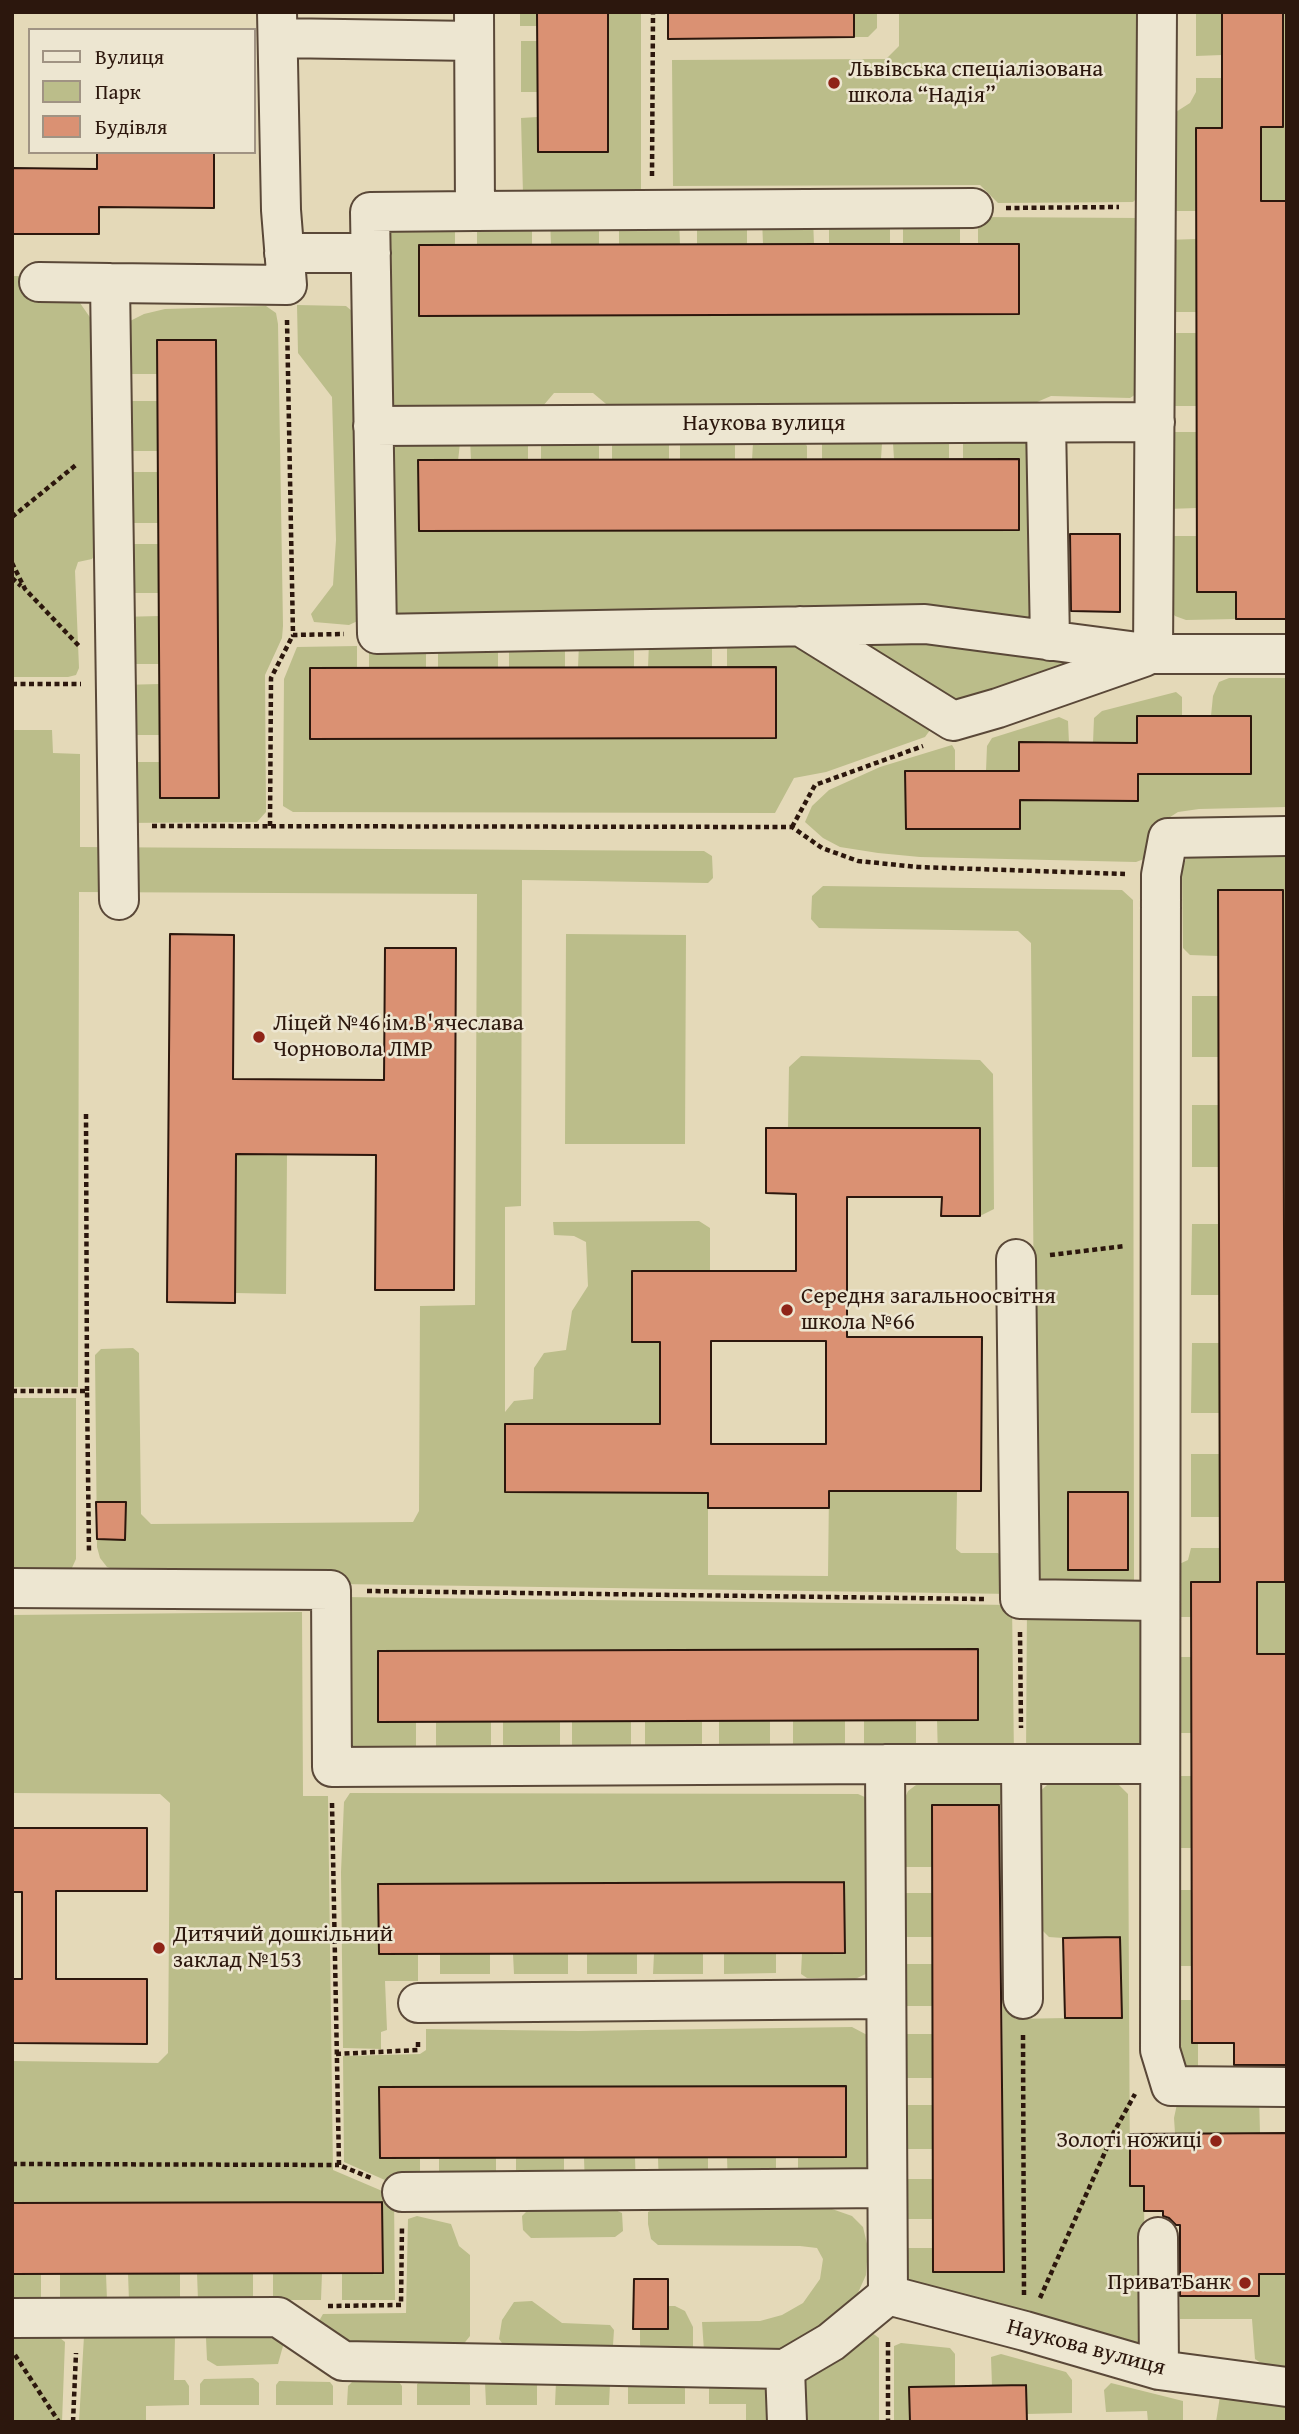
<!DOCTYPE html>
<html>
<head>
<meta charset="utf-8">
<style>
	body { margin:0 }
	#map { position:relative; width:1299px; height:2434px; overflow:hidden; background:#e4d9b8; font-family:"Gentium Book Plus",serif }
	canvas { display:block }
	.frame { position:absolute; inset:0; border:14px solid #2c170d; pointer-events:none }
	.legend { position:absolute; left:28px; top:28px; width:228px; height:126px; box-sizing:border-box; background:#ede6d1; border:2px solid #a09383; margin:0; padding:9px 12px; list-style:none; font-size:21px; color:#2c170d }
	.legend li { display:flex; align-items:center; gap:14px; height:35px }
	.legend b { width:35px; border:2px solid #a09383 }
</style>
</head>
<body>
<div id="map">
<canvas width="1299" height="2434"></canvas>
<div class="frame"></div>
<ul class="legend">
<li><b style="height:9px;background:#ede6d1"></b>Вулиця</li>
<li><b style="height:19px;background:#bbbd8a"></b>Парк</li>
<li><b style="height:19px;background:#da9173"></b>Будівля</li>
</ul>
</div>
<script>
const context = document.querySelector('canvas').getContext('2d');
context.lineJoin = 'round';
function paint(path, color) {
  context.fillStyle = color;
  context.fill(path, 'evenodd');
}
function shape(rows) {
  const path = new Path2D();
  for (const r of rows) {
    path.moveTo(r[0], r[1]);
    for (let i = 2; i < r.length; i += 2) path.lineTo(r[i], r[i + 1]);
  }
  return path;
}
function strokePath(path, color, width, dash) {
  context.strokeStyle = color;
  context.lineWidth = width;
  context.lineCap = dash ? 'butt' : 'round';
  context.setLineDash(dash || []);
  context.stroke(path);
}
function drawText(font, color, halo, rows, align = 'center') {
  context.font = font + ' "Gentium Book Plus",serif';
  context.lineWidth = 5;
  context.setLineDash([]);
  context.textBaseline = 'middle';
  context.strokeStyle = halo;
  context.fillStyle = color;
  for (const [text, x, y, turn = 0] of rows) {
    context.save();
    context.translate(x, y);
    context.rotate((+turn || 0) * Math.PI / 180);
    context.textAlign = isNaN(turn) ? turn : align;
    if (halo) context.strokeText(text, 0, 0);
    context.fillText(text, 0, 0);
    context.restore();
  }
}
paint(shape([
	[520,12,537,12,537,26,520,26],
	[608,12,641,12,641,192,523,194,521,118,537,117,538,152,608,151],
	[854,12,877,12,877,28,868,37,854,37],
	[899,12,1143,12,1144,191,1133,202,998,203,980,185,673,186,672,60,886,59,899,46],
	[1196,12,1222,12,1222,55,1196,56],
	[1283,12,1287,12,1287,201,1261,201,1261,127,1283,127],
	[521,41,537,41,537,92,521,92],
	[1196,78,1222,78,1222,128,1196,128,1196,211,1166,211,1168,117,1190,103,1196,92],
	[978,217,1139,218,1144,389,1130,398,1051,396,1030,405,612,409,593,393,554,393,537,413,400,411,392,402,385,227,455,219,455,245,419,245,420,316,1019,314,1019,244,978,244],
	[890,218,890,244,829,244,829,219],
	[960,218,960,244,903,244,903,219],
	[550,219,599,219,599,245,551,245],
	[619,219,679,219,680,244,619,245],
	[697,219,747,219,747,244,697,244],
	[762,219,813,219,814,244,763,244],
	[477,220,532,220,532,245,477,245],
	[1196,239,1196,312,1166,312,1166,240],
	[12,276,22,276,22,293,62,294,80,303,96,326,100,548,92,559,78,562,75,571,79,668,76,675,68,677,12,677],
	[297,305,346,306,359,317,364,618,349,625,314,622,311,614,333,585,336,540,332,397,298,353],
	[266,306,276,313,278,324,283,626,282,638,265,675,266,812,257,822,121,823,121,762,160,762,160,798,219,797,216,340,158,340,157,374,118,374,121,336,130,321,144,314,165,309],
	[1166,333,1196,333,1196,406,1166,406],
	[119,401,157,401,158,451,119,451],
	[1166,432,1197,432,1197,508,1167,509],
	[528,438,528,460,471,460,470,440],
	[664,438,669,444,669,460,612,460,612,443],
	[1033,438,1031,623,391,616,389,441,460,443,458,461,418,461,419,531,1018,530,963,459,963,440],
	[730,439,735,445,735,460,680,460,680,444],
	[900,439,949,441,949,459,894,459,893,443],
	[759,440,802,440,807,446,807,460,752,460,753,443],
	[878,440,882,443,881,459,822,460,822,444,826,441],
	[541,441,599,442,599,460,541,460],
	[119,472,158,472,158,523,120,523],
	[1167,536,1197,536,1197,592,1236,592,1236,619,1186,620,1175,616,1167,606],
	[120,544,158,544,158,593,120,593],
	[159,616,159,664,120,664,120,617],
	[922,641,1088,662,933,726,925,737,826,772,794,778,775,813,293,812,283,806,284,679,297,647,357,646,357,668,310,668,310,739,775,738,776,667,727,667,727,642],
	[634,643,634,667,578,667,579,644],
	[649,643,712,643,712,667,648,667],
	[565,644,565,667,509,668,509,645],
	[426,645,426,668,369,668,369,646],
	[438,645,498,645,498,667,438,668],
	[1229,678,1287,678,1287,807,1199,809,1178,812,1156,826,1146,844,1144,859,1136,862,920,857,878,853,840,847,823,838,805,822,812,806,829,790,880,767,952,745,955,750,955,771,905,771,906,829,1020,829,1020,800,1137,801,1138,774,1251,774,1251,716,1211,716,1213,696,1219,682],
	[159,684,159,735,121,735,121,685],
	[1176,692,1182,697,1182,716,1137,716,1137,743,1093,743,1094,718,1102,711],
	[1059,717,1068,721,1069,743,1019,742,1019,771,986,771,987,746,992,738],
	[12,730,52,730,53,753,80,754,80,847,704,851,712,856,713,878,708,883,522,880,521,1206,505,1207,505,1412,514,1401,533,1399,534,1368,544,1353,566,1350,572,1311,588,1286,586,1242,574,1236,554,1235,553,1222,699,1221,710,1228,710,1271,660,1342,659,1424,505,1424,505,1491,708,1493,708,1575,828,1576,829,1491,957,1492,956,1549,961,1553,998,1553,1004,1559,1012,1594,340,1584,116,1570,107,1567,100,1558,97,1547,95,1355,101,1349,133,1348,139,1353,141,1514,151,1524,413,1522,419,1511,420,1306,475,1305,477,894,79,892,78,1387,12,1387],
	[1287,847,1287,1654,1257,1654,1257,1582,1285,1582,1283,890,1218,890,1218,956,1190,955,1183,948,1182,868,1190,851],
	[823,886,1122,890,1133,900,1134,1586,1036,1586,1031,943,1018,931,819,928,811,919,812,896],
	[566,934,686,935,685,1144,565,1144],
	[1192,996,1218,996,1218,1057,1192,1057],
	[801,1056,980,1060,993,1074,994,1209,980,1216,980,1128,788,1128,789,1067],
	[1192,1105,1219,1105,1218,1167,1192,1167],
	[236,1154,287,1154,286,1294,235,1293],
	[1192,1224,1219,1224,1219,1295,1191,1295],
	[1192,1343,1219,1343,1219,1413,1191,1413],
	[12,1398,76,1398,76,1559,71,1570,12,1575],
	[1191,1454,1219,1454,1219,1517,1191,1517],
	[1191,1548,1219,1548,1220,1582,1191,1617,1172,1617,1175,1566,1188,1560],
	[342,1597,1012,1605,1014,1757,938,1757,937,1720,978,1720,978,1649,378,1651,378,1721,416,1721,416,1750,351,1750],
	[1027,1606,1142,1615,1141,1746,1026,1757],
	[302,1612,303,1796,328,1796,333,2170,394,2196,395,2300,342,2300,342,2273,383,2272,382,2202,12,2203,12,2061,158,2063,168,2053,170,1803,160,1794,12,1793,12,1615],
	[1172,1657,1192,1657,1191,1733,1172,1733],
	[845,1720,845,1749,793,1749,793,1721],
	[864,1720,916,1720,916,1749,864,1749],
	[491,1721,491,1750,436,1750,436,1722],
	[503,1721,560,1721,560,1750,503,1750],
	[572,1721,631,1721,631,1750,572,1750],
	[645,1721,702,1721,702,1749,645,1749],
	[719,1721,770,1721,770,1749,719,1749],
	[1172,1776,1191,1776,1192,1848,1172,1848],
	[1009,1780,1011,1785,1015,2019,1065,2018,1063,1938,1049,1937,1035,1923,1034,1797,1047,1785,1118,1784,1128,1794,1130,2186,1144,2186,1145,2338,1138,2347,907,2291,905,2248,933,2248,1003,2272,1002,1805,932,1805,932,1867,904,1867,904,1800,908,1791,920,1782],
	[350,1793,858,1794,867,1798,868,1973,855,1979,807,1978,801,1974,802,1953,845,1953,844,1882,379,1884,379,1954,418,1954,418,1981,385,1981,387,2030,381,2032,381,2049,343,2048,341,1872,344,1802],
	[1172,1890,1192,1890,1192,1966,1172,1966],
	[904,1893,932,1893,932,1937,904,1937],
	[703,1953,703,1974,653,1974,654,1954],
	[724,1953,776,1953,776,1973,724,1974],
	[440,1954,490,1954,490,1974,440,1974],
	[513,1954,568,1954,568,1974,514,1974],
	[587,1954,637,1954,637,1974,587,1974],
	[904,1964,932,1964,932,2006,904,2006],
	[1172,2000,1192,2000,1192,2043,1198,2043,1198,2068,1177,2065],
	[852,2027,869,2036,876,2172,798,2186,798,2157,846,2157,379,2088,380,2158,420,2158,420,2188,403,2188,344,2162,343,2056,420,2054,426,2050,426,2029,579,2031],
	[904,2034,932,2034,932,2078,904,2078],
	[1259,2094,1260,2133,1175,2133,1174,2118,1177,2104],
	[905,2105,933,2105,932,2149,905,2149],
	[708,2157,708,2187,659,2187,658,2158],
	[727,2157,776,2157,776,2187,728,2187],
	[439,2158,496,2158,496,2188,439,2188],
	[516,2158,564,2158,564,2187,516,2187],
	[584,2158,635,2158,636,2187,585,2187],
	[905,2179,933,2179,933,2219,905,2219],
	[530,2208,611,2208,622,2213,623,2231,615,2237,531,2238,523,2230,522,2216],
	[656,2208,832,2209,852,2216,863,2227,868,2248,866,2275,857,2295,834,2318,789,2351,704,2351,702,2322,760,2321,782,2315,803,2303,820,2279,823,2259,817,2248,800,2246,658,2245,651,2239,648,2224,648,2212],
	[417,2216,451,2224,459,2246,470,2255,470,2336,462,2346,347,2346,319,2321,323,2314,406,2313,408,2219],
	[41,2273,41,2301,12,2301,12,2274],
	[60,2273,106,2274,107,2300,60,2301],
	[128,2273,180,2273,180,2300,129,2301],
	[197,2273,253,2273,253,2300,198,2300],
	[273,2273,322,2273,321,2300,273,2300],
	[1259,2274,1287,2274,1287,2381,1255,2359,1252,2319,1180,2319,1180,2296,1259,2296],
	[532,2301,562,2323,610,2325,614,2330,613,2345,607,2353,507,2350,499,2339,502,2320,514,2302],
	[668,2306,675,2306,685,2311,693,2327,693,2349,645,2352,640,2345,640,2329,667,2329],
	[166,2326,175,2337,174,2380,185,2380,189,2386,189,2405,146,2406,146,2422,79,2422,84,2336],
	[215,2331,290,2336,283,2346,278,2364,217,2366,207,2360,206,2338],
	[871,2332,879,2338,879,2422,800,2422,798,2375],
	[12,2334,55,2334,65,2342,62,2422,12,2422],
	[901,2343,950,2348,955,2354,955,2386,909,2387,910,2422,894,2422,894,2346],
	[1001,2354,1066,2372,1072,2380,1072,2413,1026,2414,1026,2385,992,2386,991,2357],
	[253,2378,259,2383,259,2405,200,2405,200,2384,204,2379],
	[465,2380,470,2385,470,2405,417,2405,417,2384,421,2381],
	[279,2381,330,2382,333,2386,333,2405,276,2405,276,2385],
	[556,2381,610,2384,609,2405,555,2405],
	[352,2382,399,2382,402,2386,402,2405,347,2405,348,2386],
	[485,2382,537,2382,537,2405,486,2405],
	[628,2383,685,2384,685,2404,628,2404],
	[1111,2383,1183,2401,1183,2422,1148,2422,1147,2411,1106,2412,1104,2390],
	[709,2385,770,2386,778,2422,746,2422,746,2404,709,2404],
	[1287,2393,1287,2422,1216,2422,1220,2396]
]), '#bbbd8a');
const building = shape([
	[537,12,608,12,608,152,538,152,537,12],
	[668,12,854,12,854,37,668,39,668,12],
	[1222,12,1283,12,1283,127,1261,127,1261,201,1287,201,1287,619,1236,619,1236,592,1197,592,1196,128,1222,128,1222,12],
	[97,152,214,152,214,208,99,207,99,234,12,234,12,168,97,169,97,152],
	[821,244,1019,244,1019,314,419,316,419,245,821,244],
	[157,340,216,340,219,798,160,798,157,340],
	[1019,459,1019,530,419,531,418,460,1019,459],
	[1070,534,1120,534,1120,612,1071,611,1070,534],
	[776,667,776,738,310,739,310,668,776,667],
	[1137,716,1251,716,1251,774,1138,774,1138,801,1020,800,1020,829,906,829,905,771,1019,771,1019,742,1137,743,1137,716],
	[1218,890,1283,890,1285,1582,1257,1582,1257,1654,1287,1654,1287,2065,1234,2065,1234,2043,1192,2043,1191,1582,1220,1582,1218,890],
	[170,934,234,935,233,1079,384,1080,385,948,456,948,454,1290,375,1290,376,1155,236,1154,235,1303,167,1302,170,934],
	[766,1128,980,1128,980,1216,941,1216,942,1197,847,1197,847,1337,982,1337,981,1491,829,1491,829,1508,708,1508,708,1493,505,1492,505,1424,660,1424,660,1342,632,1342,632,1271,796,1271,796,1194,766,1193,766,1128],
	[711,1341,826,1341,826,1444,711,1444,711,1341],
	[1068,1492,1128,1492,1128,1570,1068,1570,1068,1492],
	[96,1502,126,1502,125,1540,97,1539,96,1502],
	[978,1649,978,1720,378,1722,378,1651,978,1649],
	[932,1805,999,1805,1004,2272,933,2272,932,1805],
	[12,1828,147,1828,147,1891,56,1891,56,1979,147,1979,147,2044,12,2043,12,1979,22,1979,22,1892,12,1892,12,1828],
	[844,1882,845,1953,379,1954,378,1884,844,1882],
	[1120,1937,1122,2018,1065,2018,1063,1938,1120,1937],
	[846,2086,846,2157,380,2158,379,2087,846,2086],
	[1287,2133,1287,2274,1259,2274,1259,2296,1180,2296,1180,2225,1176,2225,1169,2218,1163,2216,1163,2211,1144,2211,1144,2186,1130,2186,1130,2134,1287,2133],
	[382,2202,383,2273,12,2274,12,2203,382,2202],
	[634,2279,668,2279,668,2329,633,2329,634,2279],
	[1026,2385,1027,2422,910,2422,909,2387,1026,2385]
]);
paint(building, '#da9173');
strokePath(building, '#2c170d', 2);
const minor = shape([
	[474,12,475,211,370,212,377,634,925,624,1153,654],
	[1157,12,1153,654,1287,654],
	[278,38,474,41],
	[475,211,973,208],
	[284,253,371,253],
	[39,282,110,283],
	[1046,423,1050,641],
	[373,426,1155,422],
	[800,626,953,721,998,708,1144,657],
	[1287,836,1168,838,1161,875,1160,2050,1171,2086,1287,2087],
	[119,900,110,283,287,285,281,210,277,12],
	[1016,1259,1020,1599,1160,1601],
	[12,1588,331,1590,332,1767,885,1764],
	[1021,1765,1023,1999],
	[418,2003,886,1999],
	[402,2192,887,2188],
	[1158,2237,1159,2370],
	[888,2295,1025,2331,1159,2370,1287,2387],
	[12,2318,278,2317,343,2361,785,2369,831,2342,888,2295,885,1764,1160,1764],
	[785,2369,787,2422]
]);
strokePath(minor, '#5a4838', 42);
strokePath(shape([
	[652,176,653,12],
	[1006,208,1119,207],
	[287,320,293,635,344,634],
	[12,517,76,465],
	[12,563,25,589,79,646],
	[12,578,21,586],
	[12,684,81,684],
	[152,826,792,827,822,848,858,861,918,867,1125,874],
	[270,826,271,678,293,635],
	[792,827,815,785,923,746],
	[86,1114,87,1391],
	[1050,1255,1125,1246],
	[12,1391,87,1391,89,1553],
	[367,1591,984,1599],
	[1020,1632,1021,1728],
	[332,1803,339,2165,371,2178],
	[1023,2035,1024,2296],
	[336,2054,418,2050,418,2039],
	[12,2164,339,2165],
	[1040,2298,1114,2132,1135,2094],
	[328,2306,401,2305,402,2226],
	[888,2342,888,2422],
	[15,2355,59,2422],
	[73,2422,76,2353]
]), '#2c170d', 4.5, [5, 3.5]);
strokePath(minor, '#ede6d1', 38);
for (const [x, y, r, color] of [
	[834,83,7,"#8f2418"],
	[259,1037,7,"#8f2418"],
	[787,1310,7,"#8f2418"],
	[159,1948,7,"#8f2418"],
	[1216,2141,7,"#8f2418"],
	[1245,2283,7,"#8f2418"]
]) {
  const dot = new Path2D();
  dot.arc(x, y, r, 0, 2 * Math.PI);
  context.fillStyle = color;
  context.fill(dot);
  strokePath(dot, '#ede6d1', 2.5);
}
drawText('23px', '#2c170d', '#ede6d1', [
	["Львівська спеціалізована",848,70],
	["школа “Надія”",848,96],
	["Ліцей №46 ім.В'ячеслава",273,1024],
	["Чорновола ЛМР",273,1050],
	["Середня загальноосвітня",801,1297],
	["школа №66",801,1323],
	["Дитячий дошкільний",173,1935],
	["заклад №153",173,1961],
	["Золоті ножиці",1202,2141,"right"],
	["ПриватБанк",1231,2283,"right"]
], 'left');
drawText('23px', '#2c170d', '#ede6d1', [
	["Наукова вулиця",764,424],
	["Наукова вулиця",1086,2348,15]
]);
</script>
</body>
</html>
